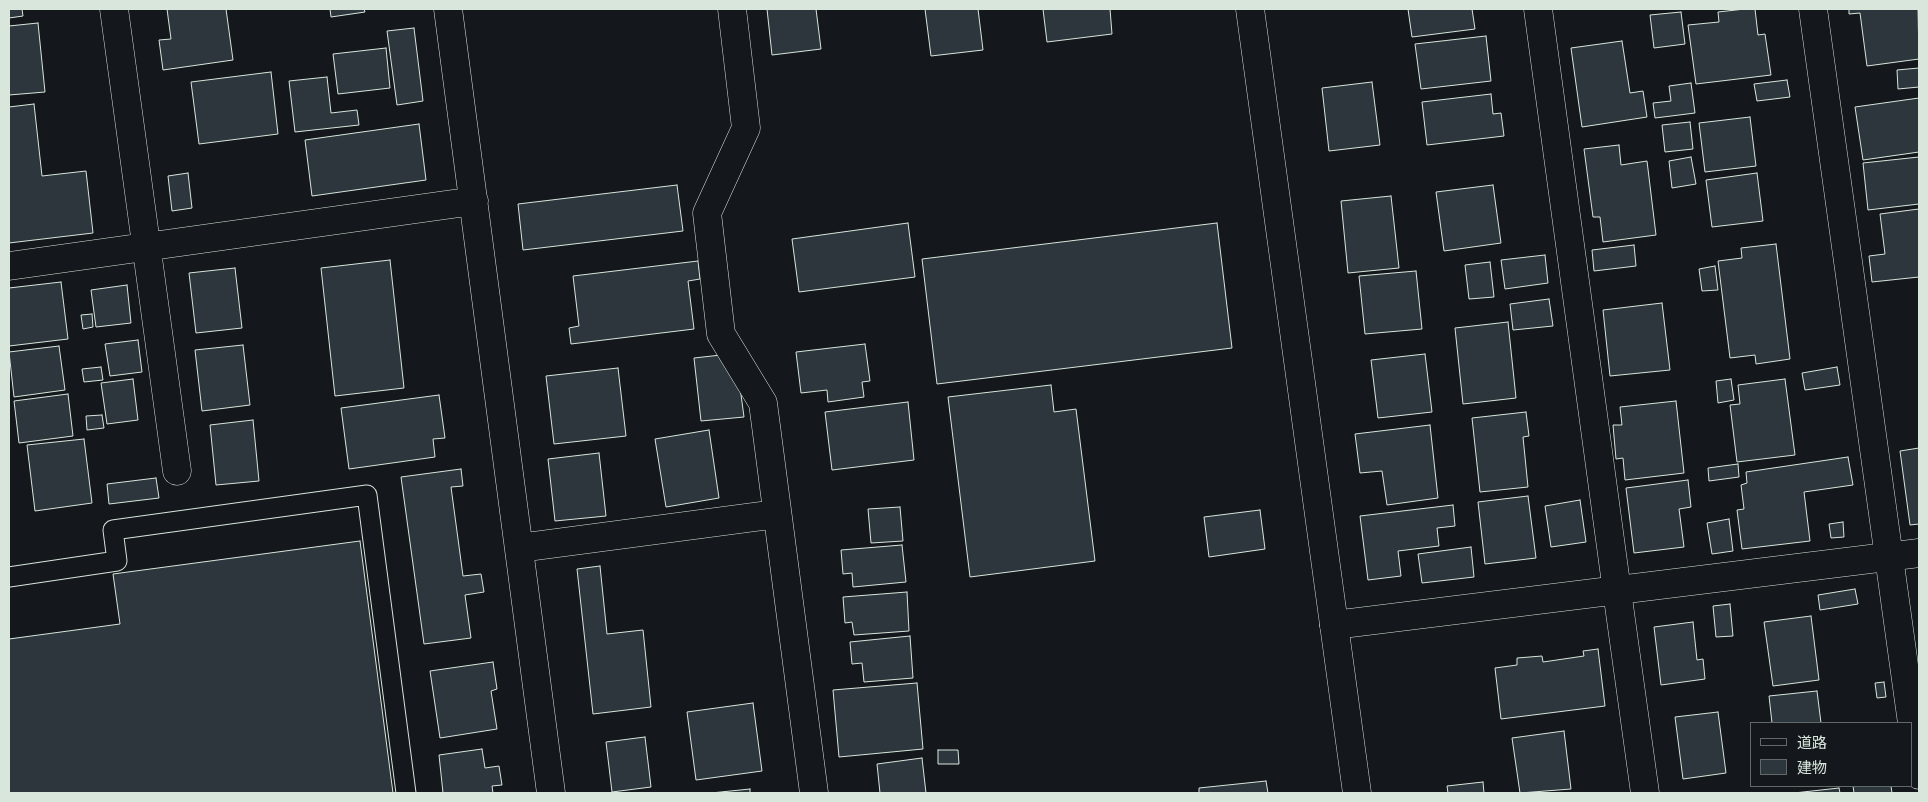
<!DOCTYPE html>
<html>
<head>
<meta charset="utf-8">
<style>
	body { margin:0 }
	#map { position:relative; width:1928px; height:802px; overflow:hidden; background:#14181c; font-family:"Asap Condensed","Noto Sans JP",sans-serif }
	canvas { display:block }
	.frame { position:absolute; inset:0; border:10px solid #d8e6dc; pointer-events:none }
	.legend { position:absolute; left:1750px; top:722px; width:162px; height:65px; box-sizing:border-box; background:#14181c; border:1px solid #626a69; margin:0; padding:6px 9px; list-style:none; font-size:15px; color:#d8e6dc }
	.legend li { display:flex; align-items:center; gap:10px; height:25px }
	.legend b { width:25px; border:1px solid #626a69 }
</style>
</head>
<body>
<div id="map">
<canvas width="1928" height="802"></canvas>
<div class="frame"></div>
<ul class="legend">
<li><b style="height:6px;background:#14181c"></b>道路</li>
<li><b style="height:14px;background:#2c363c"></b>建物</li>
</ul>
</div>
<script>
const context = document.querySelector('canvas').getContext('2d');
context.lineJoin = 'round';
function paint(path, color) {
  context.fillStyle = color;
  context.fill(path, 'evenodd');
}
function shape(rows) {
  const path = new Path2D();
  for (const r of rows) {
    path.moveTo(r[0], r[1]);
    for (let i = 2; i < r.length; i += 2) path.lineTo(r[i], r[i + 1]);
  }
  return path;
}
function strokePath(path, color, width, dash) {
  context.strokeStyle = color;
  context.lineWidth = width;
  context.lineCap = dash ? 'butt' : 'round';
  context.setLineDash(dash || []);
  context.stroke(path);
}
const building = shape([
	[9,9,22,9,23,16,9,18,9,9],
	[167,9,226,9,233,60,163,70,159,40,171,39,167,9],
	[330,9,364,9,365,12,331,17,330,9],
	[767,9,816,9,821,49,772,55,767,9],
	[925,9,978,9,983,50,931,56,925,9],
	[1043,9,1110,9,1112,34,1047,42,1043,9],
	[1408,9,1472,9,1475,29,1412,37,1408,9],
	[1745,9,1755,9,1758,35,1765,34,1771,75,1696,84,1688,25,1719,22,1718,12,1745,9],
	[1849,9,1918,9,1919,59,1867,66,1860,13,1849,14,1849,9],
	[1681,12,1685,44,1654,48,1650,15,1681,12],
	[38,23,45,92,9,95,9,26,38,23],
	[414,28,423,101,397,105,387,31,414,28],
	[1486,36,1491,81,1421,89,1415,44,1486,36],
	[1622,41,1630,93,1643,91,1647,117,1582,127,1571,48,1622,41],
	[386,48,390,88,338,94,333,54,386,48],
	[1919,68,1919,87,1898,89,1897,70,1919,68],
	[271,72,278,134,199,144,191,82,271,72],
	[327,77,331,113,357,110,359,125,295,132,289,81,327,77],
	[1787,80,1790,97,1757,101,1754,84,1787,80],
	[1372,82,1380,145,1329,151,1322,88,1372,82],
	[1691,83,1695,113,1655,118,1653,103,1671,101,1669,86,1691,83],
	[1491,94,1493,114,1501,113,1504,136,1427,145,1422,102,1491,94],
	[1919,98,1919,152,1863,160,1855,107,1919,98],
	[34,104,42,176,86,171,93,233,9,243,9,107,34,104],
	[1750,117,1756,166,1705,172,1699,123,1750,117],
	[1690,122,1693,149,1665,152,1662,125,1690,122],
	[419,124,426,180,312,196,305,140,419,124],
	[1619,145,1621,165,1647,161,1656,235,1603,242,1600,217,1593,217,1584,149,1619,145],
	[1691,157,1696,184,1672,188,1669,161,1691,157],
	[1919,157,1919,204,1868,210,1863,163,1919,157],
	[188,173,192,208,172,211,168,176,188,173],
	[1757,173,1763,221,1712,227,1706,180,1757,173],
	[677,185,683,231,523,250,518,204,677,185],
	[1493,185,1501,243,1444,251,1436,192,1493,185],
	[1391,196,1399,268,1348,273,1341,201,1391,196],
	[1919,209,1919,277,1872,282,1869,256,1885,254,1880,214,1919,209],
	[908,223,915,277,799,292,792,239,908,223],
	[1217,223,1232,348,937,384,922,259,1217,223],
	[1776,244,1790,359,1756,364,1755,355,1730,358,1718,261,1742,258,1741,248,1776,244],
	[1634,245,1636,266,1594,271,1592,250,1634,245],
	[1545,255,1548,283,1505,289,1501,260,1545,255],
	[390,260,404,388,335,396,321,268,390,260],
	[698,261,700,279,688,281,694,329,571,344,569,328,579,326,573,276,698,261],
	[1490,262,1494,297,1469,299,1465,265,1490,262],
	[1715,266,1718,290,1702,291,1699,269,1715,266],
	[235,268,242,328,196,333,189,273,235,268],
	[1416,271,1422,329,1365,334,1359,276,1416,271],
	[61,282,68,339,9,346,9,288,61,282],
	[127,285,131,323,96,327,91,290,127,285],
	[1549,299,1553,326,1513,330,1510,304,1549,299],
	[1662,303,1670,370,1610,376,1603,310,1662,303],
	[92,314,93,327,83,329,81,315,92,314],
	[1508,322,1516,398,1463,404,1455,328,1508,322],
	[138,340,142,372,110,376,105,344,138,340],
	[865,344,870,381,862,382,864,397,828,402,827,390,801,393,796,352,865,344],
	[243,345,250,405,202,411,195,350,243,345],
	[59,346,65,390,14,397,9,352,59,346],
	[1425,354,1432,412,1378,418,1371,360,1425,354],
	[721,355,740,387,744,417,701,421,694,358,721,355],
	[101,367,103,380,84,382,82,369,101,367],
	[1837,367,1840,385,1805,390,1802,373,1837,367],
	[618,368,626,436,554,444,546,376,618,368],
	[133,379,138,420,107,424,101,383,133,379],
	[1731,379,1734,400,1718,403,1716,381,1731,379],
	[1785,379,1795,455,1737,462,1730,405,1740,404,1738,385,1785,379],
	[1051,385,1054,412,1076,409,1095,561,970,577,948,397,1051,385],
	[68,394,73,436,19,443,14,401,68,394],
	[439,395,445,438,433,439,435,457,349,469,341,408,439,395],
	[1676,401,1684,473,1625,480,1623,458,1616,459,1613,425,1622,425,1620,407,1676,401],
	[908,402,914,460,832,470,825,412,908,402],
	[1526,412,1529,436,1523,437,1528,487,1480,492,1472,418,1526,412],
	[102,415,104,428,87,430,86,416,102,415],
	[253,420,259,481,216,485,210,425,253,420],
	[1430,425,1438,498,1387,505,1382,471,1360,473,1355,434,1430,425],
	[709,430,719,498,666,507,655,439,709,430],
	[84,439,92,503,35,511,27,445,84,439],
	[1919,448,1919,524,1910,525,1900,451,1919,448],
	[599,453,606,516,555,521,548,459,599,453],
	[1848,457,1853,485,1804,492,1810,541,1742,549,1737,510,1744,509,1741,485,1747,483,1746,472,1848,457],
	[1738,464,1739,477,1709,481,1708,468,1738,464],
	[461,469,463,486,451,487,463,576,481,574,484,592,465,595,471,638,424,644,401,477,461,469],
	[156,478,159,498,109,504,107,484,156,478],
	[1688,480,1691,507,1679,509,1684,547,1634,553,1626,488,1688,480],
	[1528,496,1536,558,1485,564,1478,502,1528,496],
	[1580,500,1586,542,1551,547,1545,506,1580,500],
	[1453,505,1455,526,1437,528,1439,546,1398,551,1401,576,1368,580,1360,516,1453,505],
	[900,507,903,541,871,543,868,509,900,507],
	[1260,510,1265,549,1209,557,1204,517,1260,510],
	[1729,519,1733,551,1712,554,1707,523,1729,519],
	[1843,522,1844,537,1831,538,1829,524,1843,522],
	[360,541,393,793,9,793,9,639,120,624,113,574,360,541],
	[902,545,906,582,853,587,852,573,843,574,841,550,902,545],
	[1471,547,1474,577,1422,583,1418,554,1471,547],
	[600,566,607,634,643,630,651,707,593,714,577,569,600,566],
	[1855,589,1858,604,1820,610,1818,595,1855,589],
	[907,592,909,631,854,635,852,622,845,623,843,597,907,592],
	[1730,604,1733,636,1716,637,1713,606,1730,604],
	[1811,616,1819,680,1773,686,1764,622,1811,616],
	[1693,622,1697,660,1703,659,1705,679,1661,685,1654,627,1693,622],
	[910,636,913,678,864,682,862,663,852,664,850,642,910,636],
	[1598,649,1605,706,1501,719,1495,668,1517,665,1517,658,1542,656,1543,662,1584,656,1583,651,1598,649],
	[493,662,497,689,491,691,497,729,440,738,430,671,493,662],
	[1884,682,1886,697,1877,698,1875,683,1884,682],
	[917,683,923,749,839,757,833,690,917,683],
	[1817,691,1821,723,1772,723,1769,696,1817,691],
	[753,703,762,771,696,780,687,712,753,703],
	[1718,712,1726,773,1683,779,1675,717,1718,712],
	[1564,731,1571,789,1520,793,1512,738,1564,731],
	[645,737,651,787,612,792,606,742,645,737],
	[482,749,485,768,499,766,502,785,492,786,493,793,443,793,439,755,482,749],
	[938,750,958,750,959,764,938,764,938,750],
	[922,758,926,793,880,793,877,764,922,758],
	[1266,781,1268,793,1199,793,1199,788,1266,781],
	[1483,782,1484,793,1448,793,1447,786,1483,782],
	[1853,786,1891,786,1892,793,1854,793,1853,786],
	[1839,788,1840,793,1794,793,1839,788],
	[750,789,750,793,711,793,750,789]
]);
paint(building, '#2c363c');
strokePath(building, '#d8e6dc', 1);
const service = shape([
	[9,577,117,561,113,530,367,495,406,793]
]);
const minor = shape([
	[114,9,177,471],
	[448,9,551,793],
	[732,9,746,128,707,213,721,334,763,403,814,793],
	[1538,9,1617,591,1645,793],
	[1813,9,1912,723],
	[9,266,474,201],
	[519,548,777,514],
	[1334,625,1919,553],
	[1912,723,1919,775]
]);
const tertiary = shape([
	[1250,9,1357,793]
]);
strokePath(service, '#d8e6dc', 21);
strokePath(minor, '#d8e6dc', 29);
strokePath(tertiary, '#d8e6dc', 29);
strokePath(service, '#14181c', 19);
strokePath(minor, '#14181c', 28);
strokePath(tertiary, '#14181c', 28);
</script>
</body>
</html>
